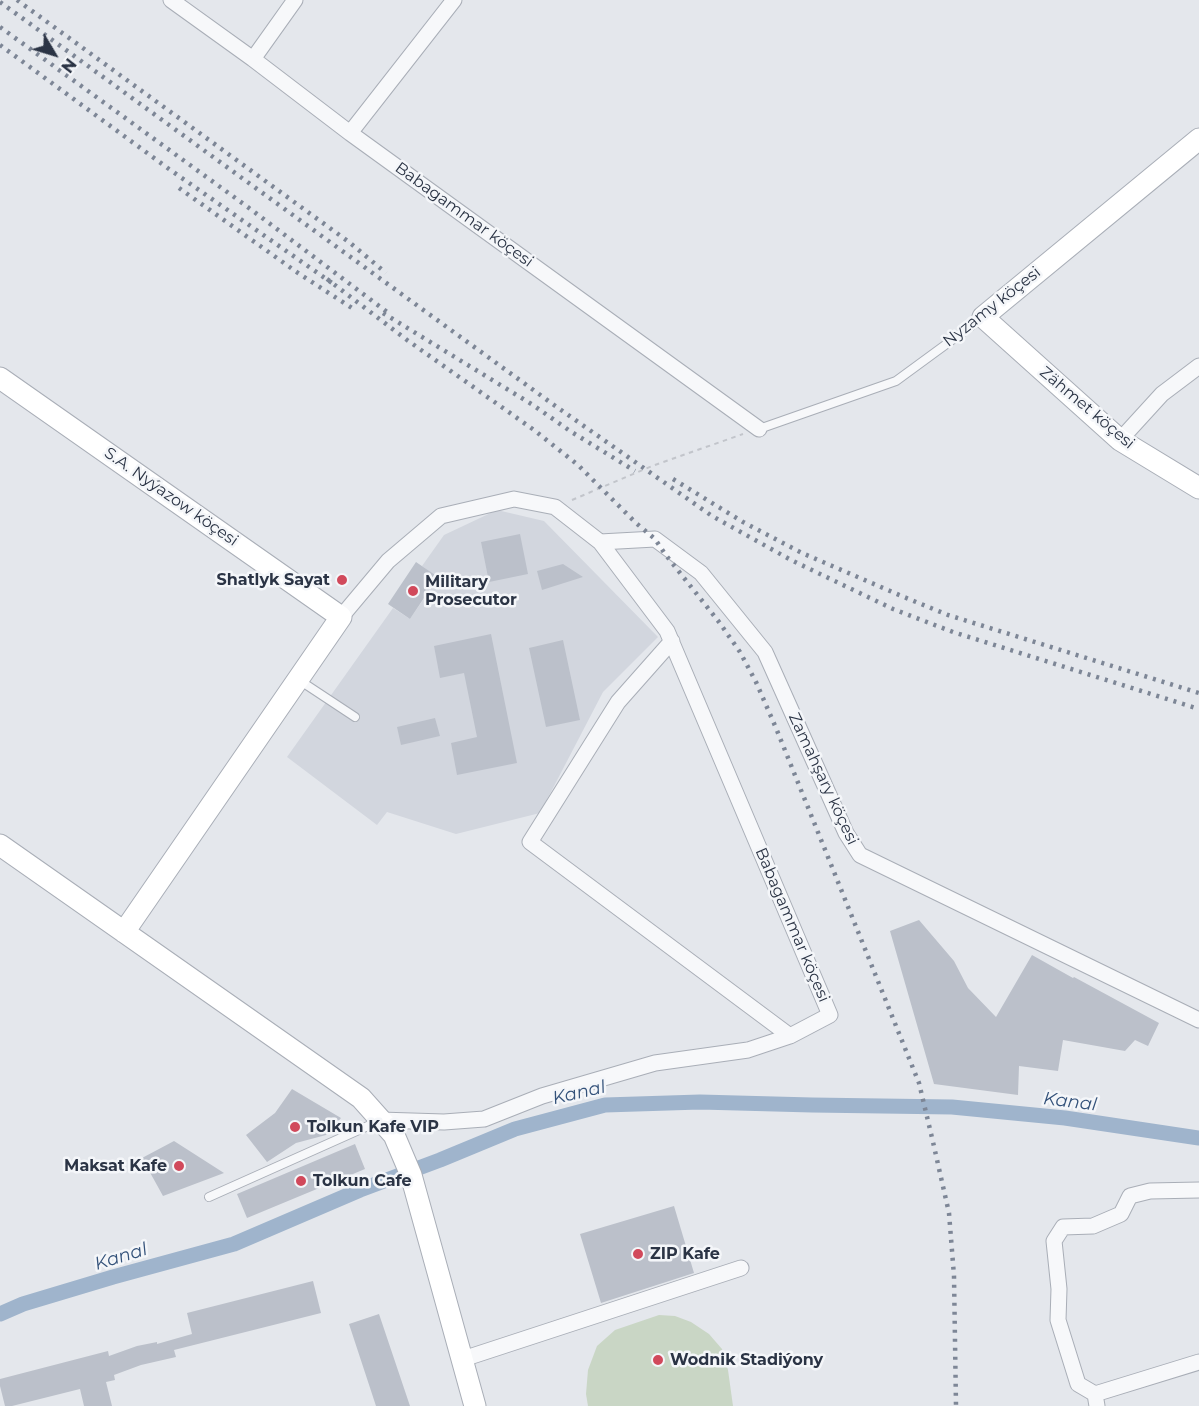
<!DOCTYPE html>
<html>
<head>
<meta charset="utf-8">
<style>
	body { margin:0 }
	#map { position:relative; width:1199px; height:1406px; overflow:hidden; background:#e4e7ec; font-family:Montserrat,sans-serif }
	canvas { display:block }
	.north { position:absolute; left:24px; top:24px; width:60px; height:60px; -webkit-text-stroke:4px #f4f6f9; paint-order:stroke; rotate:128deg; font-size:16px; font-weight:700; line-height:24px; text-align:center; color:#2b3445 }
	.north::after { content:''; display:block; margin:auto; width:21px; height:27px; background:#2b3445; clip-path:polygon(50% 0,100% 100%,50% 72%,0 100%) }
</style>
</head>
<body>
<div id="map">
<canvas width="1199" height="1406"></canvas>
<div class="north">N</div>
</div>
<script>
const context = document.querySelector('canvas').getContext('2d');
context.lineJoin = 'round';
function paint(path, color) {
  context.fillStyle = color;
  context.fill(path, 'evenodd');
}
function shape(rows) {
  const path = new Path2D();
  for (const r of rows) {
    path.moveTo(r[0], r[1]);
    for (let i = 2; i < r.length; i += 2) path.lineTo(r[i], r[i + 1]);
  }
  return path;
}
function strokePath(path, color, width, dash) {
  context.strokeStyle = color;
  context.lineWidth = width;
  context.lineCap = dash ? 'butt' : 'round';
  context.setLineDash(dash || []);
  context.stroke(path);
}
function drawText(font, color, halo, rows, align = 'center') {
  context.font = font + ' Montserrat,sans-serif';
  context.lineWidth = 5;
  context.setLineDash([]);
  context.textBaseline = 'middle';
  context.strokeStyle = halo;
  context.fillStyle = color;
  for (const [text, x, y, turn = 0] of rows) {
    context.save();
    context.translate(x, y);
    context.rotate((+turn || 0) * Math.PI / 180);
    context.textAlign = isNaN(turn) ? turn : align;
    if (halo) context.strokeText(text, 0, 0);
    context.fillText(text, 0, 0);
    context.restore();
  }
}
paint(shape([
	[497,510,544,521,658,637,603,692,540,813,456,834,387,812,377,825,287,757,393,608,410,619,438,578,422,566,444,535]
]), '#d2d6de');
paint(shape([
	[659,1315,675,1316,691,1322,709,1334,722,1349,728,1370,733,1406,588,1406,586,1394,588,1370,597,1346,615,1330]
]), '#c9d6c5');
strokePath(shape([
	[0,1314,23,1304,113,1277,234,1244,360,1190,440,1160,515,1129,605,1105,700,1102,812,1105,952,1107,1065,1118,1199,1138]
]), '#9fb4cc', 15);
paint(shape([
	[520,534,528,574,489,582,481,542],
	[416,562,438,577,410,619,388,604],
	[563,564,583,577,542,590,537,571],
	[491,634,517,763,457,775,451,743,477,737,464,673,440,678,434,646],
	[563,640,580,720,546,727,529,648],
	[435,718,440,736,401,745,397,727],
	[919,920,954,961,968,988,996,1017,1032,955,1073,978,1074,977,1159,1023,1148,1046,1135,1040,1125,1051,1063,1040,1058,1071,1019,1066,1018,1095,934,1084,890,931],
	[292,1089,341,1118,326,1135,296,1143,267,1162,246,1135,275,1113],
	[174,1141,224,1173,163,1196,142,1158],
	[355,1144,365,1169,247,1218,237,1194],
	[674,1206,694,1273,601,1303,580,1234],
	[313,1281,321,1313,174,1350,176,1357,141,1365,114,1375,115,1380,106,1382,112,1406,84,1406,80,1389,12,1406,5,1406,0,1386,0,1379,108,1351,109,1356,137,1346,157,1342,157,1344,192,1334,187,1313],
	[379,1314,410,1406,376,1406,349,1324]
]), '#bbc0ca');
const lane = shape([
	[759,429,896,381,982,318],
	[299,680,355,717],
	[209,1197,379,1121]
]);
const street = shape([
	[171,0,253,59,350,133,759,429],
	[253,59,295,0],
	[350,133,454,0],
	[1120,440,1162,394,1199,366],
	[600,542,655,539,701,573,765,652,846,833,860,855,1199,1020],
	[341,617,388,561,441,516,514,499,555,507,600,542,667,631,830,1015,790,1036,748,1050,655,1063,542,1096,484,1119,444,1122,380,1120],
	[672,641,618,702,530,842,790,1036],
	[463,1359,741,1268],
	[1095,1394,1199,1362],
	[1097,1406,1095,1394,1078,1384,1058,1320,1059,1289,1054,1241,1063,1227,1093,1226,1121,1214,1130,1196,1150,1191,1199,1190]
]);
const secondary = shape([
	[1199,139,983,317,1120,440,1199,488],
	[0,378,341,617,124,932],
	[0,845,361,1098,394,1135,411,1175,475,1406]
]);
strokePath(lane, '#a9aeb7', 10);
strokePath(street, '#a9aeb7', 17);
strokePath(secondary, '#a9aeb7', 23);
strokePath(shape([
	[572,500,652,466,743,434]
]), '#c2c5cb', 2, [4.5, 4.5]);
strokePath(lane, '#f7f8fa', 8);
strokePath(street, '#f7f8fa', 15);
strokePath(secondary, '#fff', 21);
strokePath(shape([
	[17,0,349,242,386,273],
	[0,2,554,405,712,516,791,560,893,609,953,632,1199,709],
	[0,27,245,205,391,315],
	[0,45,169,169,332,283],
	[179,188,298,273,355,310],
	[327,279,407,340,534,430,578,465,636,523,655,539,665,554,719,622,740,652,756,682,776,728,919,1083,933,1142,949,1213,954,1276,956,1406],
	[383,313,533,405,570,431,635,471],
	[673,479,743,522,802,553,904,597,948,615,1199,693]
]), '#7d8696', 4.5, [3, 6]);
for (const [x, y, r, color] of [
	[342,580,6,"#d1495b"],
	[413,591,6,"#d1495b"],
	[295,1127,6,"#d1495b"],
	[179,1166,6,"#d1495b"],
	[301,1181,6,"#d1495b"],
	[638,1254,6,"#d1495b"],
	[658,1360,6,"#d1495b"]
]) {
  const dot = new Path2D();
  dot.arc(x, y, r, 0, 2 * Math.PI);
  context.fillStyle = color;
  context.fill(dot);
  strokePath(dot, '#f4f6f9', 2);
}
drawText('16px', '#2b3445', '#f4f6f9', [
	["Babagammar köçesi",464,215,36],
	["Nyzamy köçesi",992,307,-38],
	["Zähmet köçesi",1087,408,40],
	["S.A. Nyýazow köçesi",171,497,35],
	["Zamahşary köçesi",823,779,65],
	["Babagammar köçesi",792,925,67]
]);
drawText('bold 16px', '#2b3445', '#f4f6f9', [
	["Shatlyk Sayat",330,580,"right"],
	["Military",425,582],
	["Prosecutor",425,600],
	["Tolkun Kafe VIP",307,1127],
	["Maksat Kafe",167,1166,"right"],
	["Tolkun Cafe",313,1181],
	["ZIP Kafe",650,1254],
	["Wodnik Stadiýony",670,1360]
], 'left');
drawText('italic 18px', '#34527a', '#f4f6f9', [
	["Kanal",579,1093,-13],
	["Kanal",1070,1102,7],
	["Kanal",121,1257,-17]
]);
</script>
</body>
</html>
